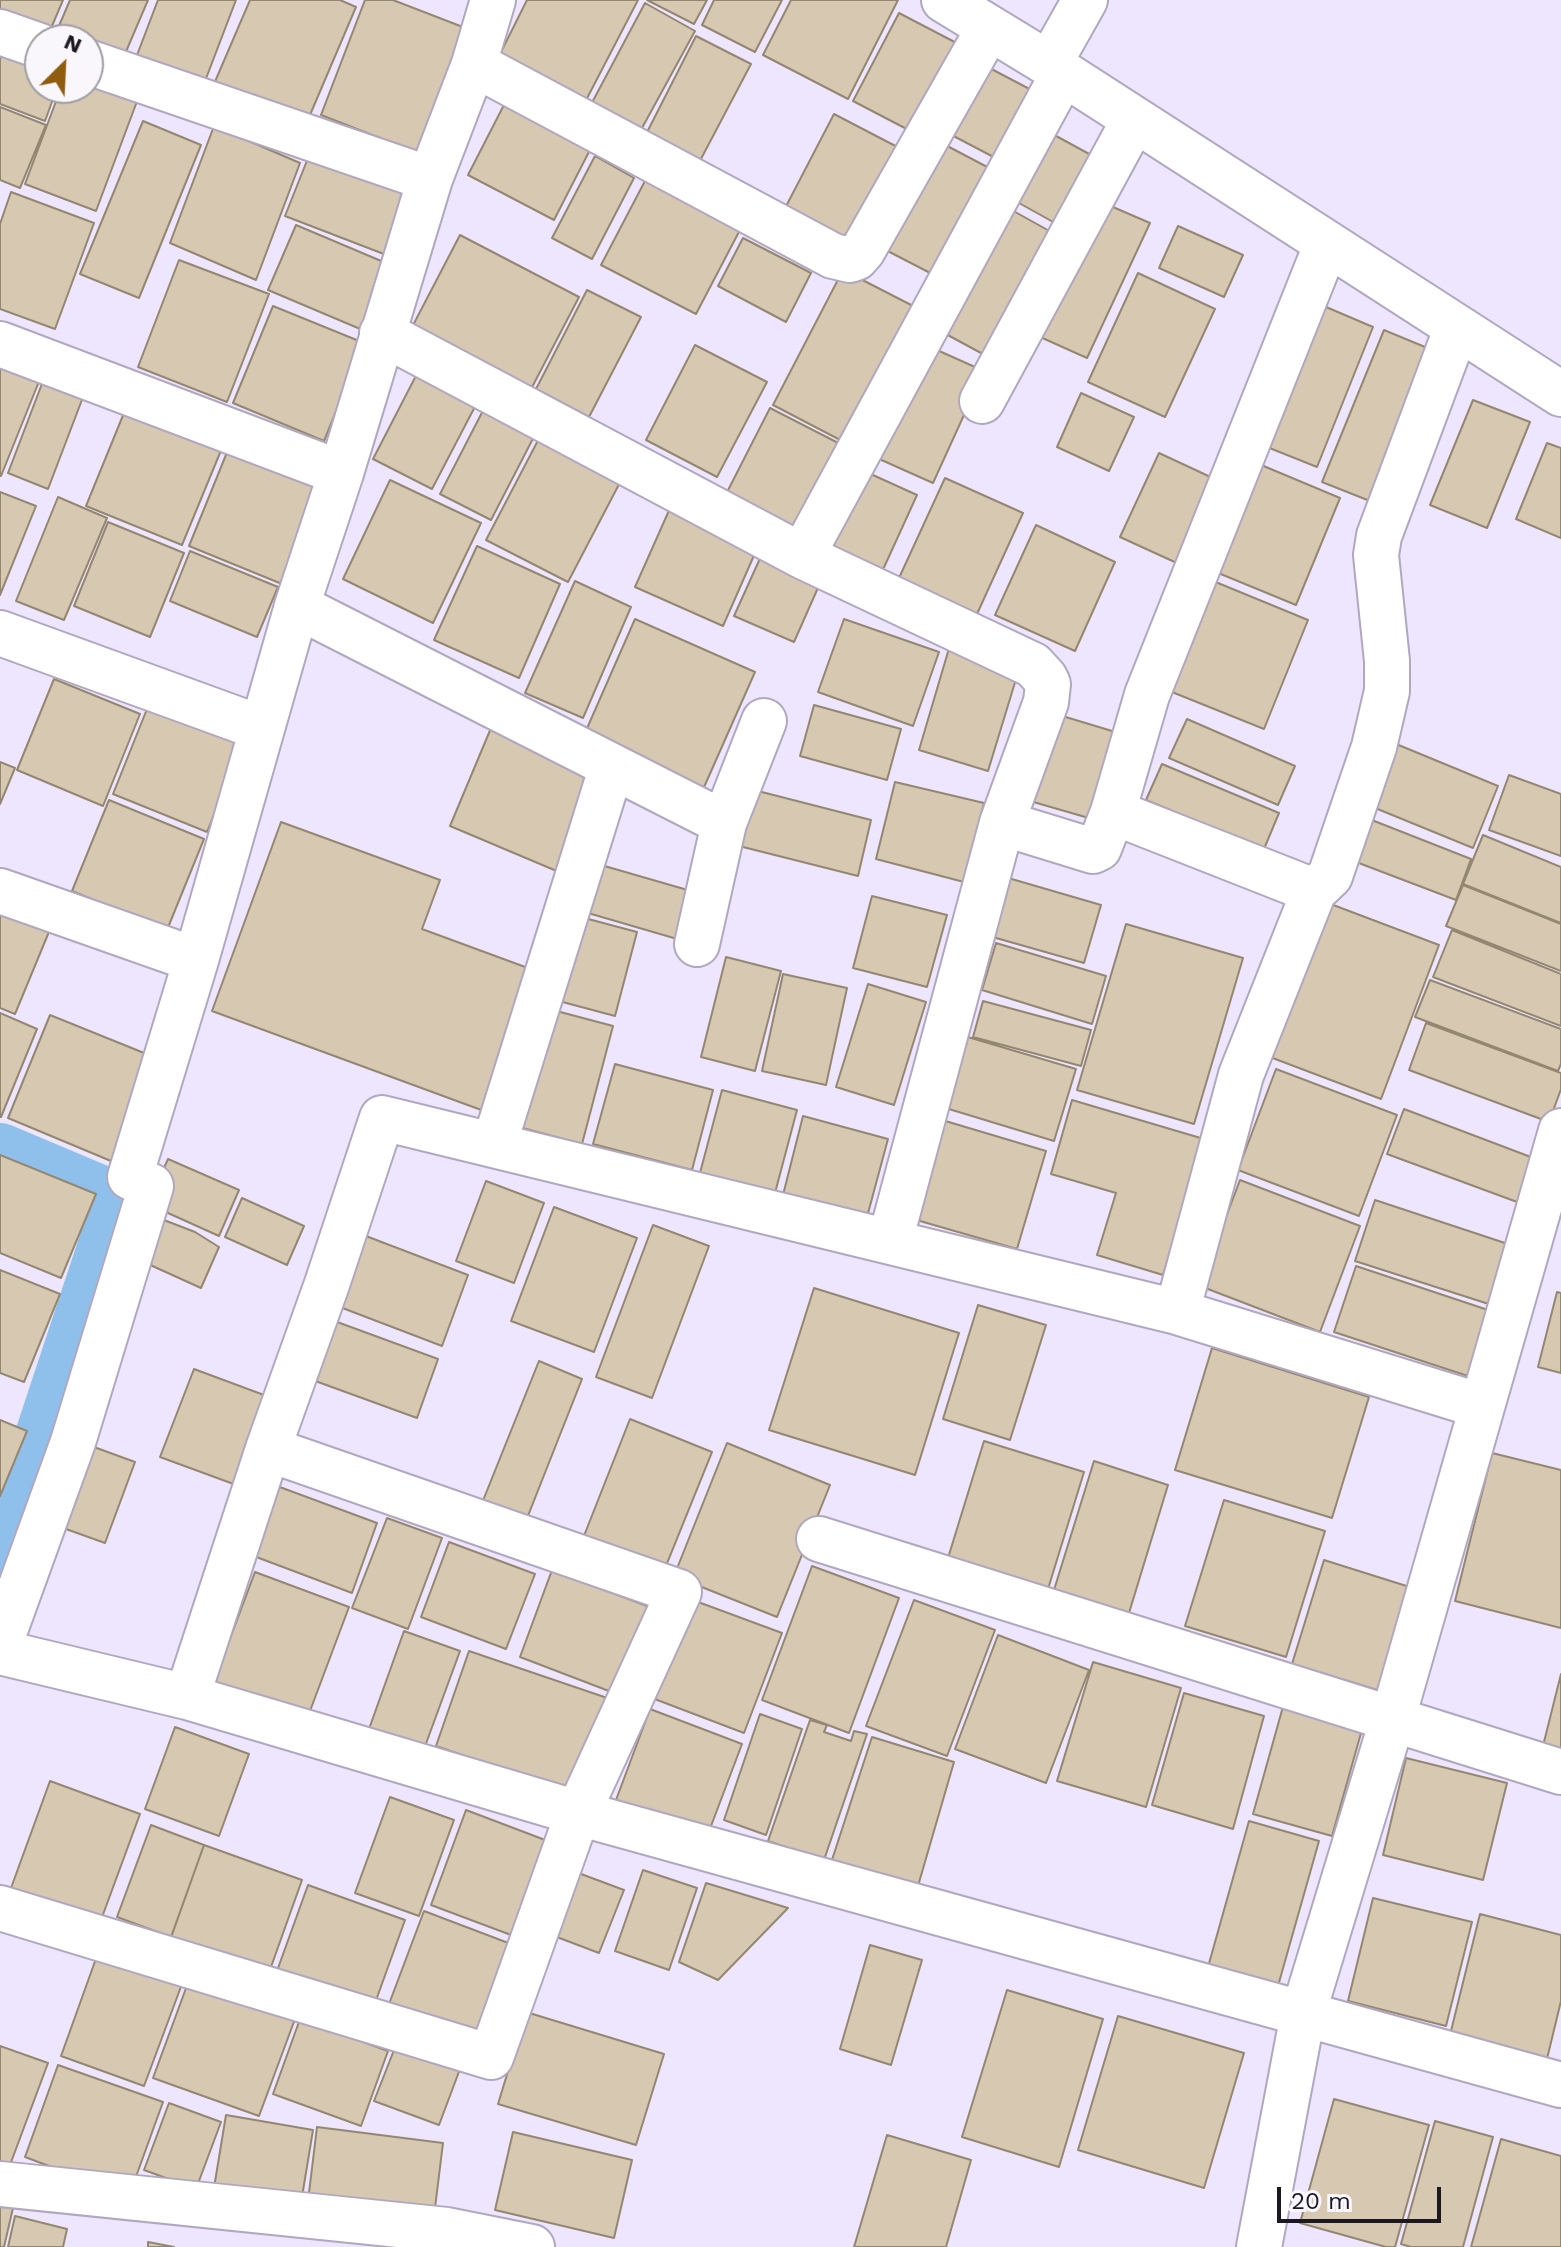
<!DOCTYPE html>
<html>
<head>
<meta charset="utf-8">
<style>
	body { margin:0 }
	#map { position:relative; width:1561px; height:2247px; overflow:hidden; background:#eee6ff; font-family:"Work Sans",sans-serif }
	canvas { display:block }
	.north { position:absolute; left:24px; top:24px; width:80px; height:80px; box-sizing:border-box; background:#f9f7fc; border:2px solid #a09ea4; border-radius:50%; rotate:24deg; font-size:22px; font-weight:700; line-height:32px; text-align:center; color:#1b1821 }
	.north::after { content:''; display:block; margin:auto; width:28px; height:36px; background:#905d0e; clip-path:polygon(50% 0,100% 100%,50% 72%,0 100%) }
	.scale { position:absolute; left:1277px; top:2187px; width:164px; height:36px; box-sizing:border-box; border:4px solid #1b1821; border-top:0; padding-left:10px; font-size:24px; line-height:28px; white-space:nowrap; color:#1b1821; -webkit-text-stroke:6px #f9f7fc; paint-order:stroke }
</style>
</head>
<body>
<div id="map">
<canvas width="1561" height="2247"></canvas>
<div class="north">N</div>
<div class="scale">20 m</div>
</div>
<script>
const context = document.querySelector('canvas').getContext('2d');
context.lineJoin = 'round';
function shape(rows) {
  const path = new Path2D();
  for (const r of rows) {
    path.moveTo(r[0], r[1]);
    for (let i = 2; i < r.length; i += 2) path.lineTo(r[i], r[i + 1]);
  }
  return path;
}
function strokePath(path, color, width, dash) {
  context.strokeStyle = color;
  context.lineWidth = width;
  context.lineCap = dash ? 'butt' : 'round';
  context.setLineDash(dash || []);
  context.stroke(path);
}
function paint(path, color) {
  context.fillStyle = color;
  context.fill(path, 'evenodd');
}
strokePath(shape([
	[0,1152,121,1203,0,1569]
]), '#8fc0ec', 58);
const building = shape([
	[0,0,63,0,49,33,0,12,0,0],
	[70,0,148,0,119,68,88,54,88,40,53,40,70,0],
	[158,0,236,0,202,89,134,63,158,0],
	[250,0,340,0,356,7,304,129,211,91,250,0],
	[365,0,393,0,468,29,421,154,321,115,365,0],
	[527,0,638,0,583,106,496,62,527,0],
	[647,0,707,0,694,24,647,0],
	[714,0,782,0,755,52,702,25,714,0],
	[791,0,898,0,848,99,763,55,791,0],
	[645,3,695,31,636,139,587,112,645,3],
	[899,13,968,49,922,137,853,101,899,13],
	[696,36,751,64,693,174,640,146,696,36],
	[0,45,40,60,40,88,57,88,45,121,0,104,0,45],
	[978,62,1041,95,1005,163,942,130,978,62],
	[88,77,139,96,96,211,25,184,61,88,88,88,88,77],
	[507,99,593,144,554,220,468,175,507,99],
	[0,107,46,125,20,188,0,180,0,107],
	[834,114,907,152,854,252,782,214,834,114],
	[143,121,201,145,139,298,80,274,143,121],
	[214,126,300,163,256,280,170,243,214,126],
	[1047,131,1102,161,1064,228,1010,198,1047,131],
	[934,139,991,169,936,276,878,246,934,139],
	[312,148,416,189,389,256,285,216,312,148],
	[595,156,634,178,592,259,552,238,595,156],
	[646,179,741,228,696,314,601,265,646,179],
	[11,192,94,223,55,329,0,309,0,224,11,192],
	[1099,201,1150,223,1087,358,1038,336,1099,201],
	[999,203,1062,238,994,360,931,326,999,203],
	[296,225,393,266,365,331,268,290,296,225],
	[1178,226,1243,255,1224,297,1159,268,1178,226],
	[460,235,579,297,529,393,410,331,460,235],
	[743,238,811,273,786,322,718,286,743,238],
	[179,260,269,294,227,402,138,367,179,260],
	[843,270,917,308,846,443,773,405,843,270],
	[1138,273,1215,309,1165,417,1088,382,1138,273],
	[587,290,641,317,589,417,536,389,587,290],
	[1319,304,1373,327,1317,467,1262,445,1319,304],
	[273,306,364,343,324,441,233,403,273,306],
	[1384,330,1437,352,1375,503,1322,482,1384,330],
	[919,342,984,371,933,483,868,454,919,342],
	[695,345,767,382,717,477,646,440,695,345],
	[0,351,44,369,1,476,0,476,0,351],
	[421,366,480,397,432,489,373,459,421,366],
	[48,368,88,384,48,489,8,473,48,368],
	[1081,393,1134,417,1109,471,1057,447,1081,393],
	[490,397,541,423,491,520,440,494,490,397],
	[1473,400,1530,422,1487,528,1430,505,1473,400],
	[126,408,222,448,182,545,86,506,126,408],
	[770,408,848,448,801,538,724,498,770,408],
	[545,427,627,469,568,582,486,540,545,427],
	[1547,443,1561,448,1561,538,1516,519,1547,443],
	[230,445,324,483,282,584,189,546,230,445],
	[1159,453,1217,480,1179,564,1120,537,1159,453],
	[1254,462,1340,498,1296,605,1211,570,1254,462],
	[853,466,917,495,881,574,817,545,853,466],
	[945,478,1023,513,977,614,899,578,945,478],
	[390,480,481,523,433,623,343,579,390,480],
	[0,492,36,506,0,595,0,492],
	[58,497,107,518,64,620,16,601,58,497],
	[671,506,759,544,723,626,635,587,671,506],
	[108,522,184,553,150,637,74,606,108,522],
	[1036,525,1115,562,1075,651,995,615,1036,525],
	[477,546,560,584,519,678,434,640,477,546],
	[190,551,278,587,257,637,170,601,190,551],
	[762,554,821,581,794,642,734,616,762,554],
	[1201,576,1308,620,1264,729,1157,686,1201,576],
	[575,581,631,607,583,718,525,693,575,581],
	[635,619,755,672,701,794,581,742,635,619],
	[844,619,939,652,913,726,818,692,844,619],
	[950,645,1020,666,988,771,919,750,950,645],
	[54,679,140,714,103,806,17,770,54,679],
	[151,699,245,738,207,832,113,794,151,699],
	[814,705,901,729,887,780,800,756,814,705],
	[1049,712,1132,737,1106,823,1023,799,1049,712],
	[1187,719,1295,766,1278,805,1169,758,1187,719],
	[491,728,600,774,559,872,450,826,491,728],
	[1384,739,1498,786,1473,848,1358,801,1384,739],
	[0,762,15,768,0,804,0,762],
	[1162,764,1279,813,1264,849,1146,800,1162,764],
	[1509,775,1561,794,1561,856,1489,830,1509,775],
	[895,782,984,803,964,882,876,859,895,782],
	[754,790,871,820,858,876,739,846,754,790],
	[109,800,204,839,167,930,72,891,109,800],
	[1359,815,1471,859,1456,900,1343,857,1359,815],
	[281,822,440,880,422,929,536,971,484,1111,212,1011,281,822],
	[1483,835,1561,867,1561,923,1463,884,1483,835],
	[601,865,698,893,684,941,588,913,601,865],
	[998,875,1101,905,1084,963,982,934,998,875],
	[1463,885,1561,924,1561,971,1446,926,1463,885],
	[872,896,947,915,927,987,853,968,872,896],
	[1320,900,1439,945,1381,1099,1262,1054,1320,900],
	[0,907,51,927,15,1014,0,1008,0,907],
	[577,916,637,932,615,1016,555,1000,577,916],
	[1126,924,1243,958,1194,1124,1077,1090,1126,924],
	[1452,930,1561,974,1561,1026,1433,977,1452,930],
	[996,943,1106,976,1092,1024,982,990,996,943],
	[726,957,781,971,755,1071,701,1057,726,957],
	[783,974,847,988,826,1085,762,1071,783,974],
	[1430,980,1561,1029,1561,1064,1558,1071,1415,1017,1430,980],
	[868,984,926,1002,894,1105,836,1087,868,984],
	[983,1001,1091,1030,1081,1066,973,1037,983,1001],
	[549,1009,613,1026,582,1144,519,1127,549,1009],
	[0,1013,37,1029,1,1117,0,1117,0,1013],
	[50,1015,154,1057,111,1161,8,1118,50,1015],
	[1426,1023,1561,1073,1561,1089,1549,1122,1409,1070,1426,1023],
	[961,1035,1076,1069,1054,1141,939,1106,961,1035],
	[615,1064,713,1090,692,1170,593,1144,615,1064],
	[1276,1069,1397,1115,1359,1216,1238,1170,1276,1069],
	[722,1090,797,1110,771,1208,696,1188,722,1090],
	[1072,1100,1204,1139,1163,1275,1097,1255,1116,1193,1051,1174,1072,1100],
	[1404,1109,1544,1162,1528,1206,1387,1154,1404,1109],
	[803,1116,888,1139,867,1217,783,1195,803,1116],
	[942,1120,1046,1151,1017,1249,913,1219,942,1120],
	[0,1155,96,1194,61,1278,0,1253,0,1155],
	[168,1159,239,1190,219,1236,148,1204,168,1159],
	[1240,1180,1360,1226,1320,1332,1200,1286,1240,1180],
	[486,1181,544,1203,514,1283,456,1261,486,1181],
	[242,1198,304,1226,287,1265,225,1237,242,1198],
	[1375,1200,1517,1247,1498,1307,1355,1261,1375,1200],
	[554,1207,637,1238,594,1352,511,1321,554,1207],
	[156,1217,195,1232,219,1247,201,1288,137,1259,156,1217],
	[653,1225,709,1246,652,1398,596,1377,653,1225],
	[358,1233,468,1275,442,1346,332,1304,358,1233],
	[1356,1266,1497,1313,1474,1378,1334,1332,1356,1266],
	[0,1270,60,1294,24,1382,0,1373,0,1270],
	[814,1288,959,1333,915,1475,769,1430,814,1288],
	[1557,1292,1561,1293,1561,1373,1538,1367,1557,1292],
	[978,1305,1046,1325,1010,1440,943,1419,978,1305],
	[329,1319,438,1359,417,1418,307,1378,329,1319],
	[1212,1348,1369,1397,1332,1518,1175,1470,1212,1348],
	[539,1361,582,1379,522,1531,478,1513,539,1361],
	[194,1369,272,1398,239,1486,160,1457,194,1369],
	[630,1419,712,1452,659,1583,578,1551,630,1419],
	[0,1420,27,1431,0,1496,0,1420],
	[984,1441,1084,1472,1048,1589,948,1558,984,1441],
	[83,1443,135,1462,105,1543,52,1524,83,1443],
	[727,1443,830,1485,777,1617,674,1576,727,1443],
	[1492,1453,1561,1470,1561,1628,1455,1601,1492,1453],
	[1094,1461,1168,1485,1129,1613,1054,1590,1094,1461],
	[277,1486,377,1523,352,1593,251,1555,277,1486],
	[1224,1500,1325,1531,1286,1657,1185,1626,1224,1500],
	[387,1518,442,1538,408,1629,352,1608,387,1518],
	[449,1542,535,1574,506,1649,421,1617,449,1542],
	[1324,1560,1416,1589,1384,1692,1292,1664,1324,1560],
	[812,1566,899,1598,849,1733,762,1700,812,1566],
	[552,1570,655,1609,622,1696,520,1657,552,1570],
	[255,1572,349,1607,307,1719,213,1684,255,1572],
	[690,1599,782,1633,744,1733,652,1698,690,1599],
	[914,1600,995,1630,947,1756,866,1726,914,1600],
	[404,1631,460,1651,424,1749,369,1729,404,1631],
	[998,1635,1089,1670,1046,1783,955,1749,998,1635],
	[469,1651,616,1701,583,1797,436,1746,469,1651],
	[1093,1662,1181,1688,1146,1807,1057,1781,1093,1662],
	[1561,1674,1561,1754,1542,1750,1561,1674],
	[1184,1693,1264,1716,1233,1829,1152,1805,1184,1693],
	[1284,1703,1363,1726,1332,1836,1253,1814,1284,1703],
	[650,1709,742,1744,708,1834,616,1800,650,1709],
	[760,1714,802,1729,766,1835,724,1820,760,1714],
	[810,1720,827,1725,824,1732,851,1741,854,1731,867,1734,824,1860,768,1841,810,1720],
	[175,1727,249,1754,219,1836,145,1809,175,1727],
	[872,1737,954,1762,918,1886,831,1863,872,1737],
	[1406,1758,1507,1783,1483,1880,1383,1855,1406,1758],
	[50,1781,140,1814,101,1920,11,1888,50,1781],
	[390,1797,454,1820,419,1916,355,1893,390,1797],
	[466,1810,553,1843,519,1938,431,1905,466,1810],
	[1249,1821,1319,1841,1278,1986,1208,1967,1249,1821],
	[151,1825,204,1845,171,1937,117,1917,151,1825],
	[204,1845,302,1880,266,1981,168,1946,204,1845],
	[565,1868,624,1890,599,1953,541,1931,565,1868],
	[643,1870,697,1888,669,1970,615,1951,643,1870],
	[706,1883,788,1908,718,1980,679,1962,706,1883],
	[308,1885,405,1920,370,2017,273,1982,308,1885],
	[1373,1898,1472,1922,1446,2026,1348,2001,1373,1898],
	[424,1911,511,1944,475,2045,386,2012,424,1911],
	[1480,1914,1561,1935,1561,2001,1545,2067,1448,2043,1480,1914],
	[870,1945,922,1960,891,2065,840,2049,870,1945],
	[98,1953,182,1984,144,2086,61,2056,98,1953],
	[189,1980,295,2019,259,2116,153,2078,189,1980],
	[1007,1990,1103,2019,1059,2167,962,2137,1007,1990],
	[526,2012,664,2054,636,2145,498,2104,526,2012],
	[1118,2016,1244,2053,1204,2188,1078,2150,1118,2016],
	[300,2019,388,2051,361,2126,273,2094,300,2019],
	[396,2045,460,2069,439,2125,374,2101,396,2045],
	[0,2046,48,2063,10,2165,0,2161,0,2046],
	[58,2065,163,2102,129,2196,25,2157,58,2065],
	[1334,2099,1429,2125,1395,2247,1386,2247,1300,2223,1334,2099],
	[169,2103,221,2122,196,2189,144,2170,169,2103],
	[226,2115,313,2130,300,2209,213,2194,226,2115],
	[1435,2121,1493,2137,1463,2247,1411,2247,1401,2244,1435,2121],
	[317,2127,443,2143,434,2216,308,2201,317,2127],
	[513,2132,632,2160,614,2238,495,2210,513,2132],
	[887,2135,971,2160,946,2247,854,2247,887,2135],
	[1501,2139,1561,2156,1561,2247,1471,2247,1501,2139],
	[0,2205,13,2208,4,2247,0,2247,0,2205],
	[15,2216,67,2229,63,2247,8,2247,15,2216],
	[148,2242,174,2247,148,2247,148,2242]
]);
paint(building, '#d6c8b1');
strokePath(building, '#948771', 2);
const minor = shape([
	[944,0,1049,64,1561,394],
	[0,32,40,46],
	[88,62,430,179],
	[474,64,833,256,850,260,856,258,863,250,989,28],
	[1049,64,1085,0],
	[382,333,802,556,1033,665,1045,678,1048,684,1046,702,1002,823,890,1241],
	[0,344,341,473],
	[982,401,1134,120],
	[802,556,1063,74],
	[297,606,724,823],
	[0,633,261,728],
	[1113,812,1147,695,1327,243],
	[1002,823,1093,851,1099,848,1113,812,1314,891],
	[0,891,196,960],
	[697,944,724,823,764,721],
	[494,1145,612,766],
	[1177,1312,1241,1075,1314,891,1330,876,1374,747,1387,691,1387,661,1376,555,1379,536,1457,327],
	[819,1539,1561,1772],
	[0,1644,73,1442,151,1186,130,1177,196,960,297,606,341,473,430,179,474,64,493,0],
	[0,1652,187,1697,578,1813,1561,2085],
	[187,1697,268,1449,327,1284,382,1118,1177,1312,1481,1406],
	[0,1908,491,2057,578,1813,679,1592,268,1449],
	[0,2184,447,2230,532,2247],
	[1259,2247,1303,2014,1392,1721,1561,1131]
]);
strokePath(minor, '#b1a8c0', 48);
strokePath(minor, '#fff', 44);
</script>
</body>
</html>
